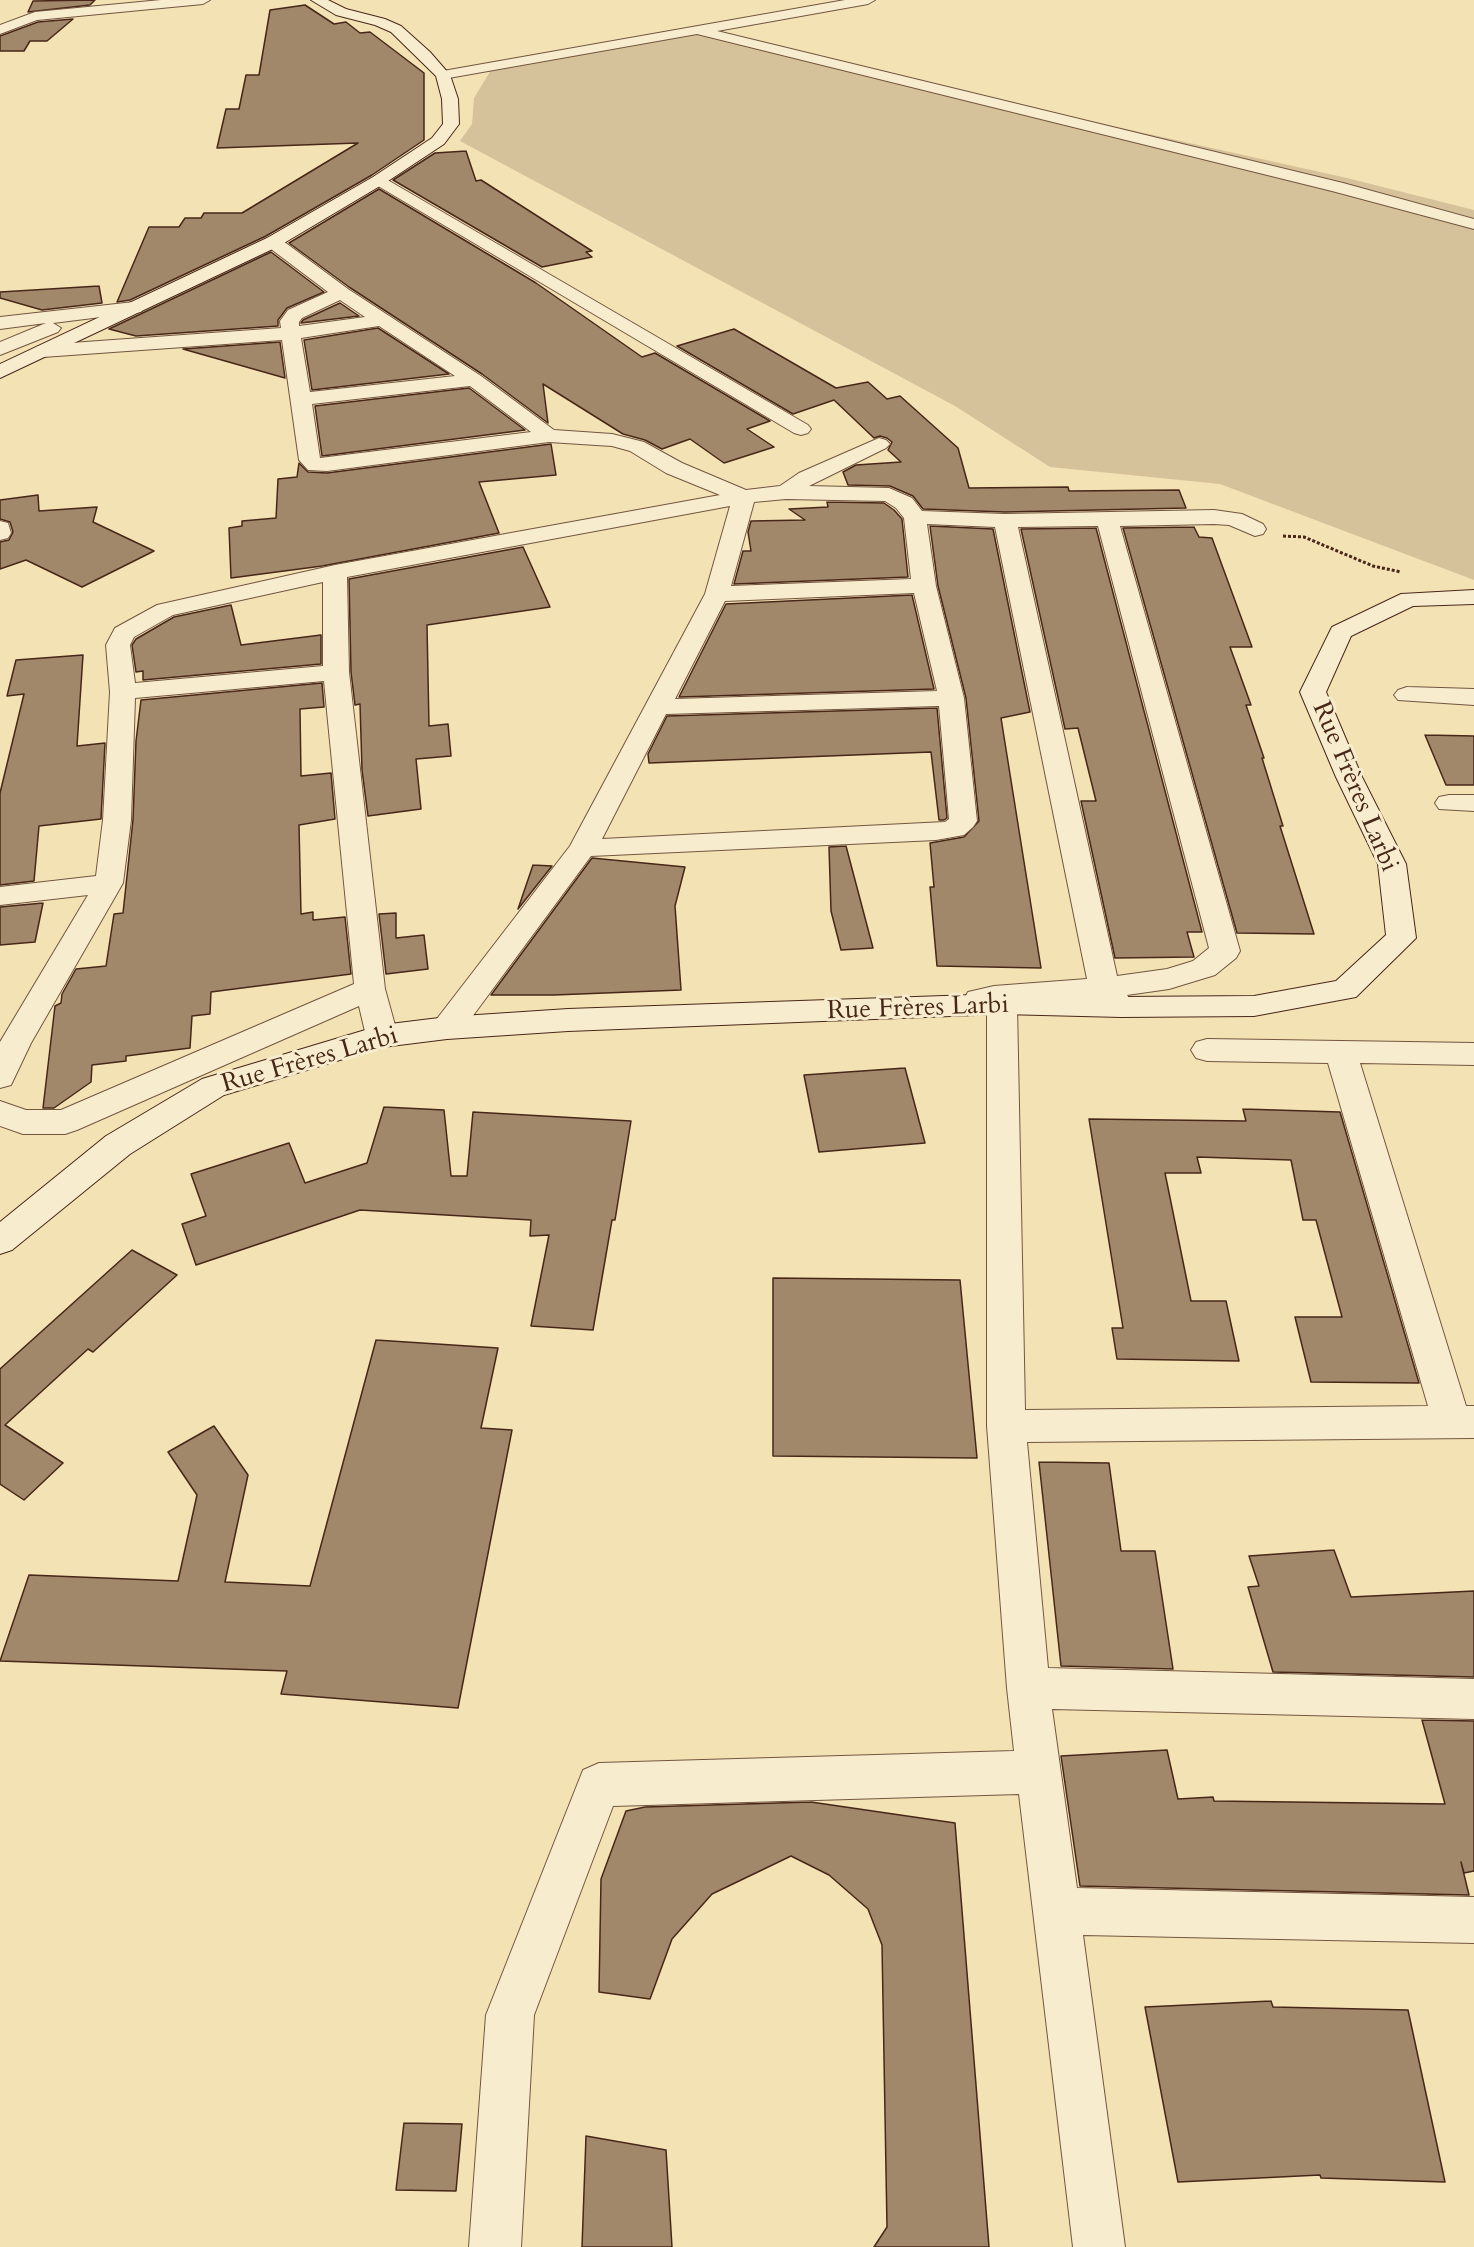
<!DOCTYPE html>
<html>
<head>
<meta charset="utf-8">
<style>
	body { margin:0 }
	canvas { display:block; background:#f3e2b4 }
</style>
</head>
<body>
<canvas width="1474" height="2247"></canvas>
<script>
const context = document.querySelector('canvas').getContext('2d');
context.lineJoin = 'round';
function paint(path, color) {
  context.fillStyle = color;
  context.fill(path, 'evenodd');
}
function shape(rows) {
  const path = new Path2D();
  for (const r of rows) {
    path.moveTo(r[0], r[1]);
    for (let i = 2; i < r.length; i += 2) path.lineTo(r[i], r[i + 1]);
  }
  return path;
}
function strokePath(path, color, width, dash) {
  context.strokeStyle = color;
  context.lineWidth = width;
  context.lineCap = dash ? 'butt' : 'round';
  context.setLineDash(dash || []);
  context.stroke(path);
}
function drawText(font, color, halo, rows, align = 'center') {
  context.font = font + ' Cardo,serif';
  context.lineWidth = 6;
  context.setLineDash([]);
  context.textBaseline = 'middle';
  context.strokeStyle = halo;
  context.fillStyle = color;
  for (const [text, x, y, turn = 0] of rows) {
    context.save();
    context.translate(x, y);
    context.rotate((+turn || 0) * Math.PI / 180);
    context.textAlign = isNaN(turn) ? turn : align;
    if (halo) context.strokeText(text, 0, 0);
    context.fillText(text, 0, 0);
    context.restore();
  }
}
paint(shape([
	[694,33,1347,178,1474,210,1474,580,1220,484,1050,467,955,406,460,141,472,124,474,98,491,70]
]), '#d6c29a');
const building = shape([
	[95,0,90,5,28,12,33,1,95,0],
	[305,5,334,24,346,22,360,33,370,32,424,73,424,140,372,175,266,236,130,300,117,302,149,227,179,227,185,218,201,218,204,213,242,213,358,143,217,148,226,109,239,109,246,75,259,75,270,10,305,5],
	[73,19,47,41,30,41,24,51,0,51,0,36,38,22,73,19],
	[466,151,476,181,481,180,592,251,586,252,592,257,542,267,393,180,435,153,466,151],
	[379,189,536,283,642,357,655,353,770,421,747,429,774,447,724,463,690,439,662,449,645,440,623,434,543,384,548,423,482,374,349,287,289,243,379,189],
	[271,252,324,292,287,308,278,320,278,326,136,336,109,329,271,252],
	[99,286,102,303,42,310,0,298,0,292,99,286],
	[340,303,359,316,301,323,303,320,340,303],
	[378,328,449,374,312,390,304,340,378,328],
	[734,329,836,388,868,382,887,399,900,396,958,448,969,488,1068,487,1069,491,1179,490,1186,508,1005,512,923,509,913,496,890,486,848,485,843,472,856,465,901,462,888,450,892,442,887,438,880,436,874,438,834,400,793,414,677,346,734,329],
	[280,342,285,378,183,349,280,342],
	[469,388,525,430,322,456,315,406,469,388],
	[551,444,556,475,479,482,499,533,322,566,231,578,229,528,242,526,242,521,276,518,278,479,297,477,299,463,308,472,327,473,551,444],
	[38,495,39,511,97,507,93,522,154,551,82,587,26,560,0,569,0,542,9,540,13,532,10,522,0,519,0,500,38,495],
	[827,502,884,503,894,510,902,519,908,577,734,584,743,551,751,551,748,532,751,521,805,520,789,509,828,507,827,502],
	[930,526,993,529,1030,712,1001,718,1041,968,937,966,930,887,934,887,930,843,964,837,979,821,966,698,938,586,930,526],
	[1194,527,1199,537,1212,538,1252,647,1230,647,1251,705,1246,705,1264,758,1262,758,1283,826,1280,826,1314,934,1237,933,1123,528,1194,527],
	[1096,528,1202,932,1187,932,1194,957,1115,958,1081,801,1096,801,1078,728,1065,729,1021,529,1096,528],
	[523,547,550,607,427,625,429,726,448,724,451,756,416,759,421,809,368,816,362,770,360,704,355,705,351,672,349,579,523,547],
	[912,595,934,689,679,697,726,604,912,595],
	[231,605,241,645,321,635,321,664,143,680,143,671,136,672,132,645,136,639,174,617,231,605],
	[83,655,77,746,105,743,101,819,39,826,34,881,0,885,0,793,24,694,7,696,16,660,83,655],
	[322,683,324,707,300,709,301,776,331,773,335,819,299,825,301,914,313,912,313,920,345,917,351,974,211,992,210,1014,192,1016,190,1048,126,1056,126,1061,92,1065,91,1082,54,1108,43,1108,55,1006,61,1003,62,994,76,969,106,966,114,914,123,913,133,820,136,741,141,700,322,683],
	[937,708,947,818,944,820,939,820,931,752,649,763,648,754,667,716,937,708],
	[1425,735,1474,736,1474,785,1446,785,1425,735],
	[846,846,873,948,841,950,831,911,829,847,846,846],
	[592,858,685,867,675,906,681,990,554,995,491,995,592,858],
	[533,865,552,866,518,909,533,865],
	[43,903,35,942,0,945,0,907,43,903],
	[396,913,396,938,424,935,428,969,386,974,379,914,396,913],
	[905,1068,925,1143,819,1152,804,1075,905,1068],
	[384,1107,444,1110,451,1176,467,1176,473,1112,631,1121,615,1220,612,1220,593,1330,531,1326,549,1235,530,1236,531,1220,360,1210,196,1265,182,1224,206,1216,191,1174,289,1143,305,1183,367,1163,384,1107],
	[1243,1109,1340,1112,1419,1383,1311,1382,1295,1317,1342,1317,1316,1220,1303,1220,1291,1160,1197,1157,1201,1173,1165,1173,1191,1301,1226,1301,1239,1361,1117,1359,1112,1328,1123,1328,1089,1119,1246,1121,1243,1109],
	[132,1250,177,1275,93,1352,88,1349,5,1425,63,1463,24,1500,0,1484,0,1369,132,1250],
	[773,1278,960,1280,977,1458,773,1456,773,1278],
	[376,1340,498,1348,481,1428,512,1430,458,1708,281,1694,287,1671,0,1661,29,1575,178,1581,197,1495,168,1452,214,1426,248,1475,225,1582,310,1586,376,1340],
	[1039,1462,1109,1463,1121,1551,1155,1551,1173,1669,1061,1666,1039,1462],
	[1334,1550,1351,1597,1474,1591,1474,1677,1273,1672,1248,1587,1259,1586,1249,1556,1334,1550],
	[1422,1720,1474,1721,1474,1871,1464,1873,1461,1862,1469,1895,1080,1886,1061,1756,1167,1750,1178,1799,1213,1797,1214,1801,1445,1804,1422,1720],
	[811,1802,955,1823,989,2247,874,2247,887,2227,882,1945,868,1909,829,1875,791,1856,712,1894,672,1939,650,1999,599,1992,601,1879,626,1811,645,1807,811,1802],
	[1271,2001,1273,2007,1408,2010,1445,2182,1321,2178,1320,2175,1178,2182,1145,2007,1271,2001],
	[404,2123,462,2124,456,2191,396,2190,404,2123],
	[586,2136,666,2150,672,2247,582,2247,586,2136]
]);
paint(building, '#a1886a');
strokePath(building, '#482719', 1.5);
const street = shape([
	[161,0,210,0,203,4,37,20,0,34,0,25,35,12,161,0],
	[845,0,875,0,868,4,717,31,1343,183,1474,219,1474,229,1332,191,697,34,443,79,436,75,443,71,845,0],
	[379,175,808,425,811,429,808,433,801,435,794,433,373,183,371,180,379,175],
	[273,237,279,238,348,289,481,376,554,430,612,434,644,442,682,463,746,490,780,486,799,473,879,438,886,440,890,444,886,448,809,486,889,488,912,498,922,511,1005,514,1214,510,1242,514,1263,524,1266,529,1263,534,1255,536,1229,525,1214,524,1120,526,1240,951,1236,958,1215,975,1169,989,1127,995,1133,1004,1129,1011,1118,1014,1107,1011,1096,999,1017,1005,1025,1410,1428,1406,1328,1063,1207,1061,1196,1058,1191,1050,1196,1042,1207,1039,1474,1043,1474,1065,1360,1063,1466,1406,1474,1406,1474,1438,1027,1442,1048,1668,1474,1679,1474,1719,1052,1709,1077,1888,1474,1897,1474,1943,1083,1935,1125,2247,1073,2247,1019,1794,613,1806,534,2015,521,2247,469,2247,486,2015,583,1770,599,1763,1014,1751,1007,1688,987,1426,987,1008,979,1009,968,1006,964,999,968,992,994,986,1087,979,995,527,927,524,936,586,964,698,977,821,973,827,964,835,936,840,591,856,458,1036,447,1039,436,1036,431,1028,436,1020,570,846,705,594,730,506,347,577,349,672,385,989,398,1036,393,1044,382,1047,371,1044,366,1036,359,1006,77,1130,65,1134,23,1134,0,1126,0,1101,26,1110,61,1110,354,984,324,681,135,698,131,820,123,883,31,1043,11,1085,0,1088,0,1042,88,895,0,905,0,887,96,876,103,820,110,692,106,645,115,628,157,605,335,565,720,495,666,473,630,451,612,446,549,442,327,471,308,470,299,460,282,340,43,357,36,355,33,351,36,347,43,345,281,328,280,321,288,310,328,292,267,246,264,242,267,238,273,237],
	[340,300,365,317,299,326,299,322,302,318,340,300],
	[379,326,455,376,310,392,301,338,379,326],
	[470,386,531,432,320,458,312,404,470,386],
	[786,499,885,501,896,508,904,518,911,579,731,586,754,502,786,499],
	[1098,526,1209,948,1193,961,1167,969,1117,976,1018,527,1098,526],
	[323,582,323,666,135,683,130,645,134,637,173,615,323,582],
	[914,593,937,691,675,699,725,601,914,593],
	[939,706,949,819,945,822,602,839,666,714,939,706],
	[134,302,141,304,143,308,141,312,53,323,61,328,58,332,0,355,0,342,46,323,0,329,0,317,134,302],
	[0,521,8,523,11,533,8,538,0,540,0,521],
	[1407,687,1474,689,1474,705,1398,700,1394,695,1398,690,1407,687],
	[1449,795,1474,795,1474,811,1439,809,1435,803,1439,797,1449,795]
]);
const secondary = shape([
	[311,0,328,0,346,9,385,19,401,26,430,52,450,75,458,99,459,124,444,144,385,183,279,246,0,378,0,364,267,238,373,177,432,138,443,124,442,99,436,76,391,32,375,25,336,15,311,0],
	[1474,590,1474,604,1413,606,1351,636,1326,692,1362,777,1406,864,1416,938,1356,997,1254,1016,1121,1017,1002,1014,568,1031,447,1039,383,1047,224,1095,130,1154,12,1250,0,1254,0,1222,106,1136,202,1079,382,1025,447,1017,568,1009,1002,994,1121,997,1254,996,1336,981,1386,935,1378,864,1336,777,1300,692,1332,627,1401,594,1474,590]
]);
strokePath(street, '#735640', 2);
strokePath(secondary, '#482719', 2);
strokePath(shape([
	[1283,536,1304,537,1373,566,1401,572]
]), '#482719', 3, [3, 2]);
paint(street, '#f7ecce');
paint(secondary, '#f7ecce');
drawText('26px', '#482719', '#f7ecce', [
	["Rue Frères Larbi",1354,787,67],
	["Rue Frères Larbi",918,1009,-2],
	["Rue Frères Larbi",310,1061,-16]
]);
</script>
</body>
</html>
